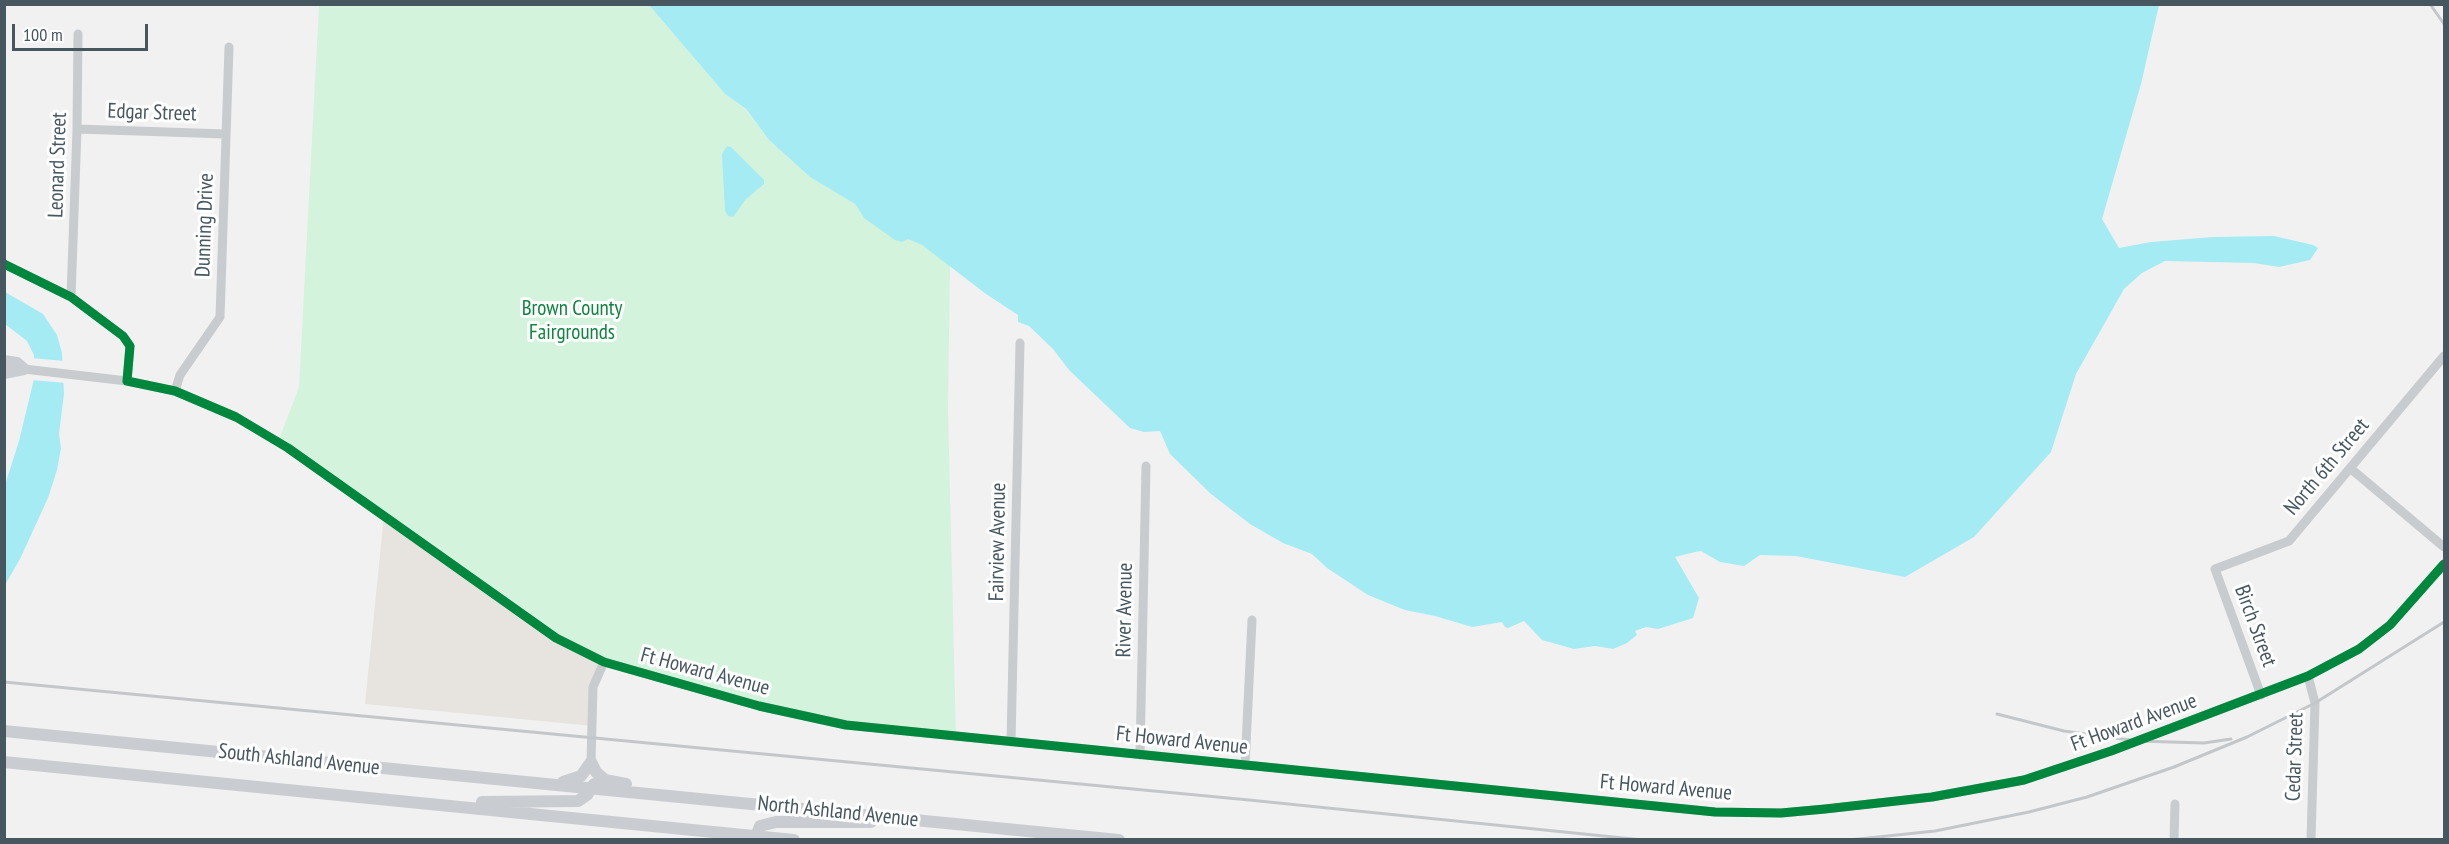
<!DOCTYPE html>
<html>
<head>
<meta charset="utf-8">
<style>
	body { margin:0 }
	#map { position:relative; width:2449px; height:844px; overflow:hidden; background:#f2f1f1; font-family:"PT Sans Narrow",sans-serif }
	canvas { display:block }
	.frame { position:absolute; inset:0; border:6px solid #465760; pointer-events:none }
	.scale { position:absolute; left:12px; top:24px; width:136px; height:27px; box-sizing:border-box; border:3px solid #465760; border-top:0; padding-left:8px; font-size:18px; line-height:21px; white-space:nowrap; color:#465760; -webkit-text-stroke:4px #fff; paint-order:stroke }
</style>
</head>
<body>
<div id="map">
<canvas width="2449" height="844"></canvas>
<div class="frame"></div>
<div class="scale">100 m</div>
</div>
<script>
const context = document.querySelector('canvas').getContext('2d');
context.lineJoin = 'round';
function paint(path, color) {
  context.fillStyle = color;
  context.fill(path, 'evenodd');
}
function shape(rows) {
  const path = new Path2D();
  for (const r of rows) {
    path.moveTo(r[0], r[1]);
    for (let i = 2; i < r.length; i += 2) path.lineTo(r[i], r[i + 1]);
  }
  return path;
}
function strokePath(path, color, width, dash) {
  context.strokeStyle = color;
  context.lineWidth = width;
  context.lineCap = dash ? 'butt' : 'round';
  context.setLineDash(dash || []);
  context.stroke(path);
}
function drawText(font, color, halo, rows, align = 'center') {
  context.font = font + ' "PT Sans Narrow",sans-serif';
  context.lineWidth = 6;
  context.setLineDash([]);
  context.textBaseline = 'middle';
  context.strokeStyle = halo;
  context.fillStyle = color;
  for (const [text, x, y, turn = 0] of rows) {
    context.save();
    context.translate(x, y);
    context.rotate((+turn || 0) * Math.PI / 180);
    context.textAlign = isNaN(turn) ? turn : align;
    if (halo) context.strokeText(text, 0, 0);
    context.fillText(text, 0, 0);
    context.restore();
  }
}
paint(shape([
	[384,515,604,662,596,676,593,726,365,704]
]), '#e7e4df');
paint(shape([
	[319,5,649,5,725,94,745,109,769,140,810,177,855,204,864,218,922,245,950,265,948,410,956,736,846,725,604,662,556,638,278,442,299,387]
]), '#d4f3dd');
paint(shape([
	[649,5,2159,5,2141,84,2102,219,2119,248,2151,242,2213,237,2274,236,2313,245,2318,248,2310,260,2279,267,2254,263,2165,261,2142,273,2124,289,2076,374,2051,452,1974,537,1905,577,1796,556,1760,555,1744,566,1720,562,1701,551,1695,552,1675,557,1699,598,1693,618,1658,629,1646,627,1635,631,1637,635,1627,643,1613,649,1595,646,1574,649,1542,640,1524,621,1508,628,1505,627,1502,622,1472,627,1435,616,1405,610,1368,595,1327,568,1312,554,1283,543,1250,524,1211,494,1170,454,1160,431,1144,432,1130,428,1069,370,1053,349,1029,326,1018,322,1018,315,986,294,922,245,908,239,902,242,895,240,864,218,855,204,810,177,769,140,746,109,725,94],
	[727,146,731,147,764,180,764,184,746,199,733,217,728,216,725,211,722,154],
	[5,292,43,314,57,335,62,353,64,394,59,434,61,448,57,470,48,498,20,559,5,585,5,485,19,441,34,379,34,355,27,341,5,324]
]), '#a5ebf4');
paint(shape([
	[31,358,65,361,67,383,31,380]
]), '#f2f1f1');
strokePath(shape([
	[77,129,226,134],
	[4,264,71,297,123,336,130,346,127,381,175,391,236,417,288,448,556,638,604,662,759,706,846,725,1715,812,1781,813,1825,809,1932,797,2024,780,2111,751,2308,676,2359,649,2390,625,2444,564],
	[71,297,77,129,78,34],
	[24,369,127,381],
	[175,391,180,375,220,317,229,47],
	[2350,468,2444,547],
	[2308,676,2315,703,2311,840],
	[2261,695,2215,569,2289,541,2444,356],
	[1011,742,1020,343],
	[1140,755,1146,466],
	[591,762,593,687,604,662],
	[1245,766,1252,620],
	[2174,840,2175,804]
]), '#c8ccce', 9);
strokePath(shape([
	[4,361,17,363,24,369],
	[4,373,24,369],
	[4,731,1119,840],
	[4,762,794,840],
	[563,782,581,776,591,762,596,772,605,780,626,784],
	[482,802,578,801,587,795,594,784],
	[755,840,760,826,776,822,871,822]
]), '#c9cdd1', 12);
strokePath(shape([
	[2430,4,2444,24],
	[4,682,1249,800,1643,840],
	[1997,714,2064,731,2137,741,2204,743,2231,739],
	[1849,840,1935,831,2029,812,2087,797,2174,767,2247,737,2315,703,2444,622]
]), '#c4c7c9', 3);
strokePath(shape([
	[4,264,71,297,123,336,130,346,127,381,175,391,236,417,288,448,556,638,604,662,759,706,846,725,1715,812,1781,813,1825,809,1932,797,2024,780,2111,751,2308,676,2359,649,2390,625,2444,564]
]), '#00873e', 9);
drawText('21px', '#465760', '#fff', [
	["Edgar Street",152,113,2],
	["Leonard Street",58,165,-88],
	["Dunning Drive",205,225,-88],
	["North 6th Street",2327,467,-50],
	["Fairview Avenue",998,542,-89],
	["River Avenue",1125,610,-89],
	["Birch Street",2255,626,70],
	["Ft Howard Avenue",705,672,15],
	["Ft Howard Avenue",2134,723,-20],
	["Ft Howard Avenue",1182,741,6],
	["Cedar Street",2295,757,-88],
	["South Ashland Avenue",299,760,6],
	["Ft Howard Avenue",1666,788,5],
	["North Ashland Avenue",838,812,6]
]);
drawText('21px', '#0e853e', '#fff', [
	["Brown County",572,309],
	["Fairgrounds",572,333]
]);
</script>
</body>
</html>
